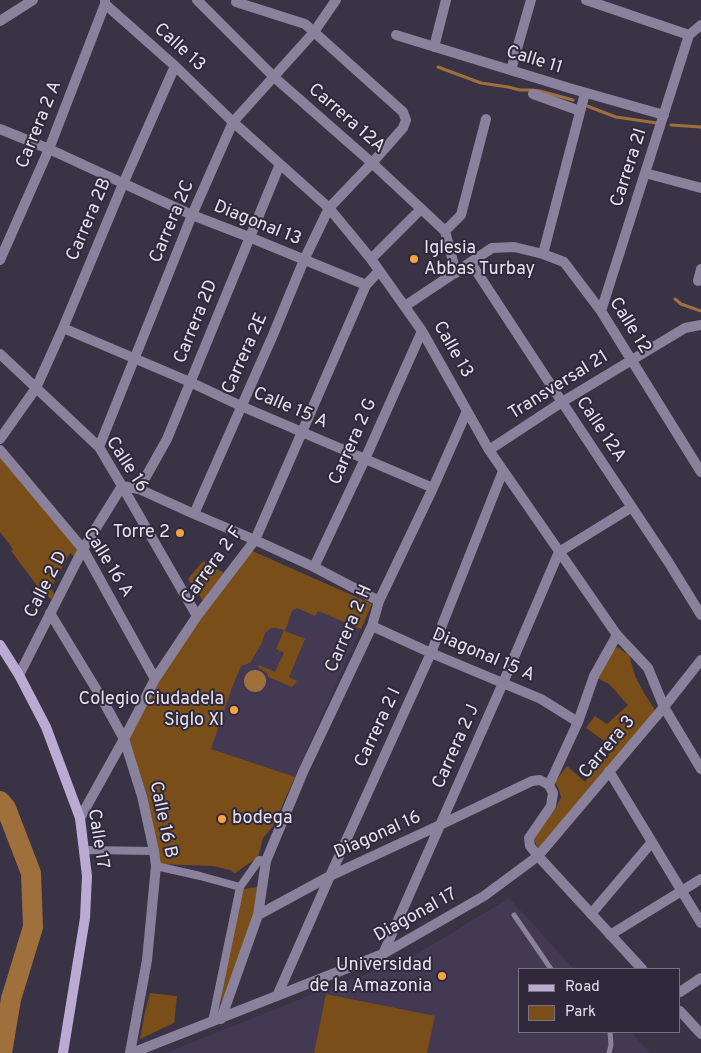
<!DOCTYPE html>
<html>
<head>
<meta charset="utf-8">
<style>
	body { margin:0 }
	#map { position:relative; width:701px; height:1053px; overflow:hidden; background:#393345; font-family:Overpass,sans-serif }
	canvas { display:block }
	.legend { position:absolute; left:518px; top:968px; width:162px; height:65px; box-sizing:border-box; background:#2f293b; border:1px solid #787383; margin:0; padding:6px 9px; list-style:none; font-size:15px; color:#e6e2ee }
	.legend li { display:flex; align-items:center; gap:10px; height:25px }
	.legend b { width:25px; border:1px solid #787383 }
</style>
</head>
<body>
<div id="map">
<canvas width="701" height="1053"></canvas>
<ul class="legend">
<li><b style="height:6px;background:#baabd5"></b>Road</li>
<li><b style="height:14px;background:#7a4e18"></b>Park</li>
</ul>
</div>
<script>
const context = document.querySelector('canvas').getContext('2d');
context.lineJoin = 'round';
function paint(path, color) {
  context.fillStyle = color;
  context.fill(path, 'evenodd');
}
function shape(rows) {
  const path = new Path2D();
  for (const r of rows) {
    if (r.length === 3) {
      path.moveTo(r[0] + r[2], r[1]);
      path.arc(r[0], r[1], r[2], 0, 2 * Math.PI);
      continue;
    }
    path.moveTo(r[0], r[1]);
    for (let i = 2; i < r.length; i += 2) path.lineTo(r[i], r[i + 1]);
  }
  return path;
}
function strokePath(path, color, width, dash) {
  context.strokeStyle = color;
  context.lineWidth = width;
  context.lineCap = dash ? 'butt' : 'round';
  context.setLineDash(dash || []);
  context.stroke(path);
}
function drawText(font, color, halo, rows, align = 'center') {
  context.font = font + ' Overpass,sans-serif';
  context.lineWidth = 4;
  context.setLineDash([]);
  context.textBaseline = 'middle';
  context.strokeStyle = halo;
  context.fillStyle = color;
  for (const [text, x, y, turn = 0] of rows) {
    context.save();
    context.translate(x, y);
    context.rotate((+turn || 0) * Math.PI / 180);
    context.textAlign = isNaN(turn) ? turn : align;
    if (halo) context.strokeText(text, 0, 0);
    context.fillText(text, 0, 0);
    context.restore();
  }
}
paint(shape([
	[250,550,372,604,273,826,263,838,258,857,235,873,230,870,214,866,158,864,147,794,128,738],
	[509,898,574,969,520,969,520,1032,631,1032,650,1053,165,1053,323,990,412,957]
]), '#433952');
paint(shape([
	[0,456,80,547,74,556,70,553,51,588,54,594,51,600,42,588,41,591,11,551,13,549,0,532],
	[250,550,372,604,361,629,318,611,315,616,297,608,292,611,285,631,305,639,289,677,297,681,292,687,268,677,267,673,258,667,259,665,275,672,284,653,276,649,284,630,277,628,271,628,265,633,262,643,250,663,241,666,233,685,211,749,295,777,273,826,263,838,258,857,235,873,230,870,214,866,158,864,147,794,128,738,159,681,200,619],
	[203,561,224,573,203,601,188,579],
	[617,647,629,655,635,676,644,693,655,710,634,741,602,774,538,848,534,839,539,831,556,808,561,797,559,790,555,782,567,766,585,782,614,748,586,728,595,716,607,724,628,705,609,684,597,678,605,659],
	[258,887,255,912,228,990,221,1002,222,991,242,889],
	[150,993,177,996,174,1023,140,1039,145,1012],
	[326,994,435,1016,427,1053,314,1053]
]), '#7a4e18');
paint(shape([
	[255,681,11]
]), '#a0703c');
strokePath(shape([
	[438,67,481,83,508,87,520,90,532,90,540,91,573,100],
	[587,106,616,117,657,123],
	[671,125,701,127],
	[675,299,681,304,701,311]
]), '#a0703c', 3);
strokePath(shape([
	[0,801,6,808,31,873,33,927,11,999,2,1053]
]), '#a0703c', 20);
strokePath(shape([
	[514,915,551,969],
	[609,1053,611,1045,610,1032]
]), '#8a819c', 5);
strokePath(shape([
	[84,850,154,851],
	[156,866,200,876,240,887],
	[212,1022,240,887,259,860,266,861]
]), '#8a819c', 8);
strokePath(shape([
	[197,0,274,77,372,163,445,231,456,273],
	[586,0,689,35],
	[105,4,175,66,233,122,329,208,371,259,422,331,489,450,617,635,648,668,664,707,701,769],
	[396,35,569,88,664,115],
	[689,35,701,25],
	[434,47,446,0],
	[511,70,531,0],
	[533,94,580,111],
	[0,129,49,149,192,215,249,237,366,285],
	[645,173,701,188],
	[445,231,461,215,486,119],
	[543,254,585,93],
	[371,259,421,209],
	[0,260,49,149,105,4,105,0],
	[471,263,562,402,669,563,701,615],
	[698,281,701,269],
	[405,306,492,248,514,247,543,254,564,262,601,311,701,472],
	[601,311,689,35],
	[63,328,190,382,241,406,433,488],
	[0,354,99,447,122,486,197,616],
	[0,439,36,388,63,328,123,184,175,66],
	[99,447,192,215,233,122,314,32,336,0],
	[0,450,83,549,155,679],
	[489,450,562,402,685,328,701,325],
	[139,489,167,439,280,164],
	[194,514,273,335,304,260,329,208,372,163,403,128,406,120,403,112,314,32,305,24,236,2],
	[314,567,365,459,422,331],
	[50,613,101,697,124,739,142,796,154,851,156,866,147,960,130,1053],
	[372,626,431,653,541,699,578,722],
	[19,675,83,549,122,486,139,489,194,514,255,540,314,567,379,601],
	[609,771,701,923],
	[549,785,578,722,594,676,617,635],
	[80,818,124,739,155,679,197,616,255,540,366,285,379,271],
	[591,914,652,842],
	[258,915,330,876,440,825,532,781,540,780,549,785,553,793,551,806,529,838,530,846,538,856,642,969],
	[610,935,701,879],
	[383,954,503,683,559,552,632,507],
	[680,992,701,978],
	[277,996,330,876,431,653,503,471],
	[680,1011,701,1034],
	[221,1019,258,915,266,861,303,772,372,626,379,601,433,488,467,411],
	[132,1053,383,954,484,896,538,856,664,707,701,660]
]), '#8a819c', 10);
strokePath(shape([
	[0,21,33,0]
]), '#8a819c', 10);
strokePath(shape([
	[0,645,19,675,46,727,80,818,87,876,85,918,63,1053]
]), '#baabd5', 10);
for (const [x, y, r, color] of [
	[414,259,5,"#f4a344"],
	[180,533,5,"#f4a344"],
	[234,710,5,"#f4a344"],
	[222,819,5,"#f4a344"],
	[442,976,5,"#f4a344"]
]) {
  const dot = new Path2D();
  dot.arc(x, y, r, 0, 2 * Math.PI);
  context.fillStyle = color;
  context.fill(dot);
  strokePath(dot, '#2f293b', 2);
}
drawText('18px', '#e6e2ee', '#2f293b', [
	["Calle 13",179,48,42],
	["Calle 11",534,61,17],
	["Carrera 12A",346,119,41],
	["Carrera 2 A",40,125,-68],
	["Carrera 2I",630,168,-72],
	["Carrera 2B",90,220,-67],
	["Carrera 2C",173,222,-67],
	["Diagonal 13",257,224,22],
	["Carrera 2D",197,322,-68],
	["Calle 12",629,326,58],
	["Calle 13",452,350,60],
	["Carrera 2E",246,354,-66],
	["Transversal 21",559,386,-32],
	["Calle 15 A",290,409,23],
	["Calle 12A",600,430,56],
	["Carrera 2 G",354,442,-66],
	["Calle 16",126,465,57],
	["Calle 16 A",107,563,58],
	["Carrera 2 F",213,566,-54],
	["Calle 2 D",47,585,-63],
	["Carrera 2 H",350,629,-67],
	["Diagonal 15 A",483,656,23],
	["Carrera 2 I",379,728,-65],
	["Carrera 2 J",457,747,-66],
	["Carrera 3",608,748,-50],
	["Calle 16 B",162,820,78],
	["Diagonal 16",378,836,-24],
	["Calle 17",97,839,81],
	["Diagonal 17",416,916,-29]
]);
drawText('18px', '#e6e2ee', '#2f293b', [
	["Iglesia",424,249,"left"],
	["Abbas Turbay",424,270,"left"],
	["Torre 2",170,533],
	["Colegio Ciudadela",224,700],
	["Siglo XI",224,721],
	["bodega",232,819,"left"],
	["Universidad",432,966],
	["de la Amazonia",432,987]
], 'right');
</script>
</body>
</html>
